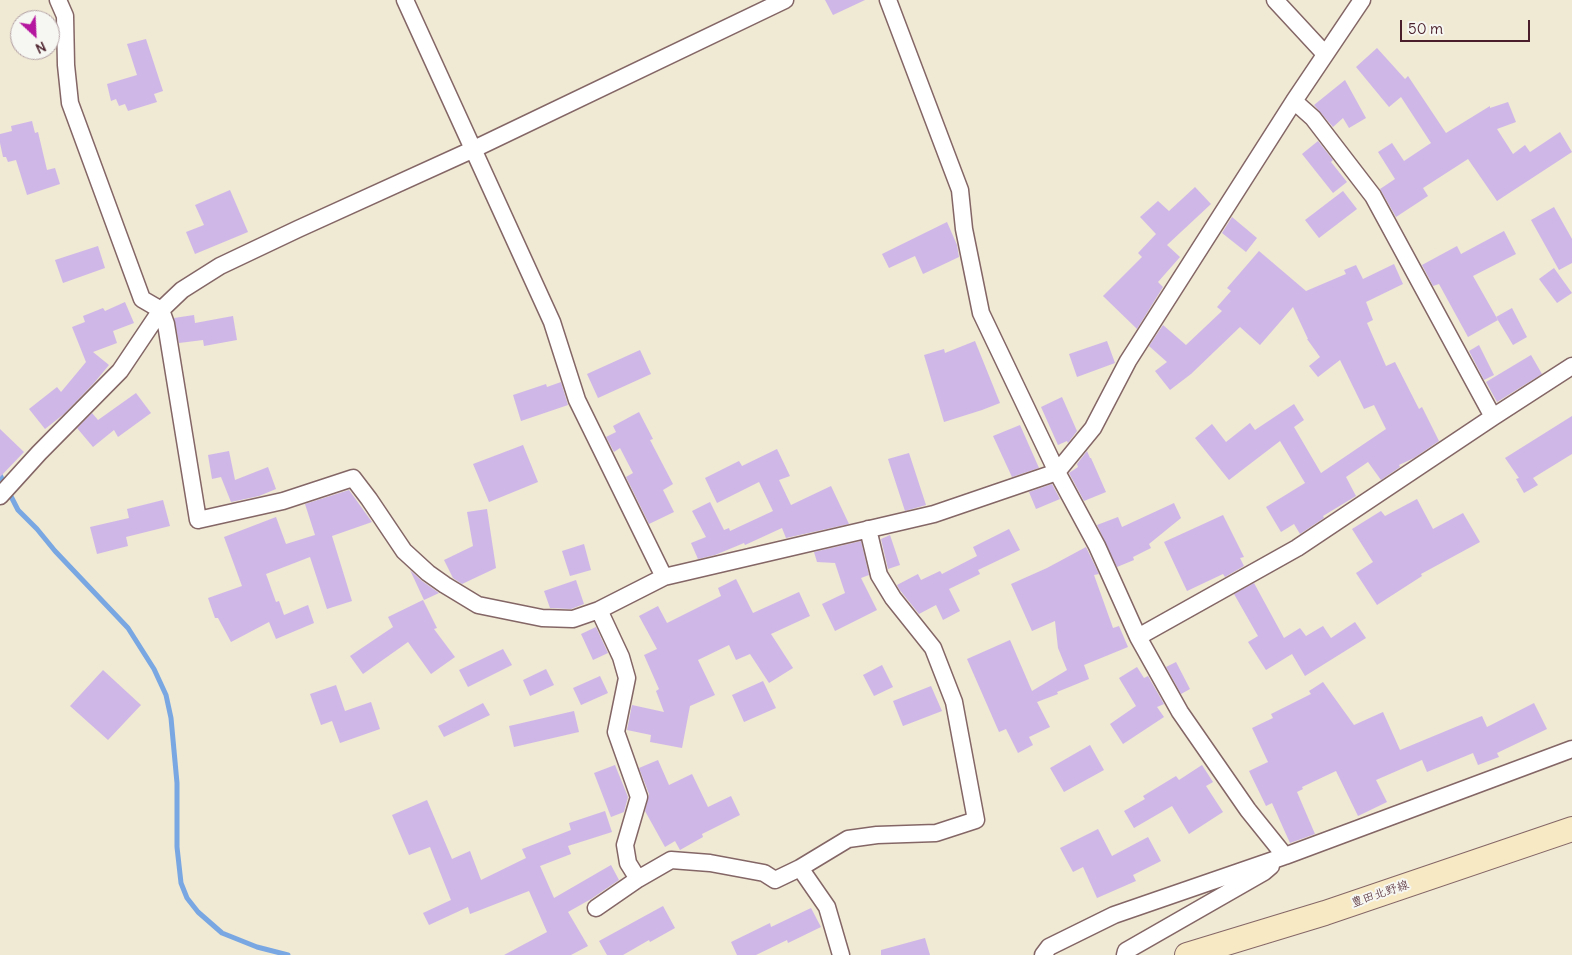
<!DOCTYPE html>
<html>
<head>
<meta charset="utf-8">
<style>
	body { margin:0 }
	#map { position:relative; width:1572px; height:955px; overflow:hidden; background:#f0e9d4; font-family:Delius,sans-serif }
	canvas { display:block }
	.north { position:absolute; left:10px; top:10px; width:50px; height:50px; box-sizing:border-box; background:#f6f6f2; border:1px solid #b1a0a2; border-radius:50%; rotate:155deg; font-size:14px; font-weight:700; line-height:20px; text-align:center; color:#4a1f2b }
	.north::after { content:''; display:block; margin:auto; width:18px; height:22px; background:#b5179e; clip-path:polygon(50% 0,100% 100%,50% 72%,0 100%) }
	.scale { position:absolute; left:1400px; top:20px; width:130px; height:22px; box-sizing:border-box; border:2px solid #4a1f2b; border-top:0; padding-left:6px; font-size:15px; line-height:18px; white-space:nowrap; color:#4a1f2b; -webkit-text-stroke:4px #f6f6f2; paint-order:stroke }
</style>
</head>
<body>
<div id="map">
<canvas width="1572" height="955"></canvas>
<div class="north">N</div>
<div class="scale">50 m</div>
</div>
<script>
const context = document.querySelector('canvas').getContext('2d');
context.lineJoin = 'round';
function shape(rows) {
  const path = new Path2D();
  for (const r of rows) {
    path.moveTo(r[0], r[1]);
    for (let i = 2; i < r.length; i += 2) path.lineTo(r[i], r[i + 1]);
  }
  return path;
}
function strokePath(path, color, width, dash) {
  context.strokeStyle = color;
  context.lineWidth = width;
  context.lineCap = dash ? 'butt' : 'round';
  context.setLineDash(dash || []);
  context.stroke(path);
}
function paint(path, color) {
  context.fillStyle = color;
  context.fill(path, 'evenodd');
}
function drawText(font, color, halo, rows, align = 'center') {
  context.font = font + ' Delius,"Klee One",sans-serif';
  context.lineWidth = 4;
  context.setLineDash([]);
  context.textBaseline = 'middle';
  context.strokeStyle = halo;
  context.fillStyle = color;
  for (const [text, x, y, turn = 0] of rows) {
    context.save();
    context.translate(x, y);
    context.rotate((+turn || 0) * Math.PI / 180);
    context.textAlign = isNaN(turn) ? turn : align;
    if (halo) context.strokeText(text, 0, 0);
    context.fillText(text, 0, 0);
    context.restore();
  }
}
strokePath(shape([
	[0,475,18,510,37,529,55,551,128,628,154,669,166,695,171,718,177,783,177,847,181,883,187,898,198,912,222,933,257,947,288,955]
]), '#79a7e2', 5);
paint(shape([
	[825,0,865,0,833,15],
	[146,39,163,91,154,94,157,102,128,111,125,104,119,106,116,99,111,101,107,84,137,75,127,44],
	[1377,48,1405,79,1408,76,1446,133,1490,106,1490,108,1508,102,1516,122,1497,129,1513,154,1525,145,1530,152,1560,132,1572,152,1497,201,1468,159,1423,188,1428,196,1396,217,1380,189,1395,179,1378,152,1392,143,1404,161,1431,143,1401,97,1389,107,1356,67],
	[1345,80,1366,118,1349,128,1343,118,1333,127,1314,105],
	[32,121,35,133,38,132,47,170,55,168,60,184,27,195,16,160,8,162,6,157,3,157,0,143,0,134,12,131,11,126],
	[1318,141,1333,160,1331,162,1347,182,1333,193,1302,154],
	[1195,187,1211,204,1167,245,1180,257,1158,282,1163,287,1137,329,1103,296,1142,257,1138,253,1156,234,1140,217,1158,201,1169,211],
	[230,190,248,232,195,254,186,232,204,225,195,205],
	[1343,191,1357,209,1319,238,1305,220],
	[1554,207,1572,239,1572,263,1559,270,1531,220],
	[1232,217,1257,238,1246,252,1222,233],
	[947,222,957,245,959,257,923,274,915,256,889,268,882,254],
	[1504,231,1516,254,1473,276,1498,320,1468,337,1439,284,1433,286,1422,265,1457,246,1461,254],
	[98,246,105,268,63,283,55,260],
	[1259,251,1306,291,1346,274,1344,270,1356,265,1363,279,1394,264,1403,284,1366,302,1373,320,1367,323,1386,366,1395,362,1419,409,1422,407,1439,441,1414,458,1399,465,1400,467,1381,480,1368,462,1346,477,1356,496,1323,516,1324,518,1300,534,1294,524,1281,532,1266,507,1305,483,1280,441,1229,480,1195,438,1212,424,1226,442,1250,423,1255,430,1294,404,1304,420,1294,427,1321,473,1386,429,1374,405,1364,409,1340,360,1318,377,1309,366,1320,357,1307,339,1308,339,1293,307,1260,345,1240,327,1191,374,1170,390,1155,371,1167,362,1149,346,1163,325,1186,345,1222,311,1217,307,1231,291,1227,288],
	[1554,268,1572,293,1557,303,1539,279],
	[125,302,134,323,113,331,117,343,93,352,109,365,94,383,64,414,45,429,29,409,57,387,61,392,86,362,72,327,85,322,83,316,103,308,105,311],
	[1512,308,1527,337,1513,345,1496,317],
	[194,315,195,323,233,316,237,340,204,346,203,340,179,343,174,318],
	[975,341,1000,403,982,410,944,422,924,355,944,349,945,353],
	[1107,341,1115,363,1077,377,1069,354],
	[1479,345,1494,375,1484,380,1469,351],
	[640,350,651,374,598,398,587,374],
	[1531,355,1542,374,1497,402,1486,382],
	[561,382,568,405,521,421,513,395,546,384,547,387],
	[136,393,151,413,118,437,114,430,93,447,77,428,92,413,98,420],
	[1062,397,1077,431,1068,443,1067,441,1058,445,1041,407],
	[639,412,653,439,650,440,673,484,663,490,674,512,649,524,626,477,633,473,620,448,614,452,606,437,616,432,613,426],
	[1572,416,1572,454,1533,478,1538,485,1524,493,1516,479,1519,478,1505,458],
	[1020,425,1039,468,1012,477,993,436],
	[0,429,24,452,0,477],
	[523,445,538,482,489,502,473,464],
	[777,449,790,476,779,480,791,505,831,486,849,524,786,538,782,528,745,545,744,543,715,555,698,559,691,543,706,537,692,511,710,502,724,530,729,528,730,531,773,511,759,482,717,503,705,478,739,461,742,466],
	[229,451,235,480,268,467,276,489,259,496,231,502,221,477,212,479,208,455],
	[1087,451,1090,458,1091,458,1106,492,1084,501,1069,473,1078,467,1077,464],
	[909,453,926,505,905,511,888,459],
	[1052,484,1060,499,1036,509,1029,492],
	[349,490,372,522,332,536,352,601,327,609,310,557,266,574,276,602,279,601,284,615,308,605,314,623,276,639,269,622,231,642,218,618,215,618,208,598,242,586,224,537,276,517,286,544,315,535,305,504],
	[1417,499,1433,529,1463,513,1480,542,1421,574,1422,576,1377,605,1356,573,1373,562,1352,529,1381,511,1385,516],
	[163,500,170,526,126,537,128,546,97,554,90,527,129,518,127,509],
	[1174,503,1181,518,1149,544,1151,548,1133,557,1134,560,1117,567,1097,525,1118,517,1122,527],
	[487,509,496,568,462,584,453,578,444,560,473,546,467,512],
	[1223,515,1244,557,1240,558,1244,566,1225,577,1223,574,1187,591,1164,542],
	[1009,529,1020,550,978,570,980,574,949,589,960,611,943,620,936,605,919,614,899,589,897,585,918,574,921,580,940,571,942,574,977,556,973,547],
	[890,535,900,565,888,569,881,539],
	[861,541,869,575,861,578,877,610,835,631,822,604,845,593,835,563,817,562,814,552],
	[584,544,591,570,570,576,562,551],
	[1086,547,1099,574,1094,575,1113,628,1119,626,1128,647,1084,665,1089,679,1057,692,1058,694,1037,702,1050,727,1029,737,1033,745,1018,753,1006,729,999,732,967,659,1010,640,1032,691,1067,670,1058,648,1055,621,1032,631,1011,584,1047,568],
	[410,570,422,581,439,593,424,600],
	[736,579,753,613,799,592,810,616,771,634,793,668,769,683,750,654,736,660,729,645,698,660,715,695,690,706,682,748,650,742,651,735,627,730,632,705,664,712,656,691,659,689,644,655,657,649,639,616,658,606,667,623,721,596,718,588],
	[576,580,584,604,571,609,550,608,544,591],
	[1254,583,1284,638,1300,628,1306,636,1323,626,1331,638,1355,622,1366,638,1305,676,1292,654,1266,670,1248,642,1258,636,1234,594],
	[423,600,437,628,434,629,455,657,431,674,408,642,363,674,350,656,393,627,388,617],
	[596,627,608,653,593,660,581,634],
	[503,649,512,665,468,687,459,670],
	[1176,662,1190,689,1181,694,1166,667],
	[882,665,893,687,874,696,863,675],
	[1137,667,1144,678,1148,676,1164,704,1157,707,1164,717,1123,744,1110,724,1136,706,1119,678],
	[546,669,554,685,530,696,523,680],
	[103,670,141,705,108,740,70,706],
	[600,676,608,693,581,705,573,688],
	[763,681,776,708,744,722,732,695],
	[1323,682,1354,725,1383,712,1400,750,1482,716,1487,727,1534,703,1547,729,1497,753,1499,757,1478,765,1473,753,1427,772,1422,760,1376,780,1387,802,1358,816,1336,771,1302,787,1303,789,1297,792,1315,834,1290,843,1272,803,1266,806,1249,771,1268,762,1252,728,1273,718,1271,714,1311,694,1309,691],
	[336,685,345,711,371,702,380,729,340,743,332,721,321,725,310,694],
	[931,686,942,711,903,726,893,701],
	[483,703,490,715,444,737,438,726],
	[574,711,579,732,514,747,509,726],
	[1090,745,1104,770,1064,792,1050,768],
	[658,760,669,785,692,774,708,807,731,796,740,815,702,834,703,837,680,850,675,841,665,847,645,811,649,794,639,768],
	[615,765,628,797,624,812,611,817,594,773],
	[1202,765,1213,782,1206,786,1223,812,1189,834,1172,806,1134,828,1124,811,1145,799,1143,796,1176,776,1179,780],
	[427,800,452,859,470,851,481,880,526,858,522,849,571,830,569,823,605,811,612,832,568,846,571,854,540,866,554,898,611,865,619,880,591,899,568,912,588,946,571,955,504,955,547,932,529,891,470,914,468,907,429,925,423,913,451,900,430,847,409,855,392,815],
	[1098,829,1112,856,1148,837,1161,861,1133,875,1136,881,1097,898,1083,867,1073,872,1060,848],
	[663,906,675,928,650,942,649,940,623,955,607,955,599,941],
	[811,908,821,927,788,943,787,940,756,955,737,955,731,942,770,923,771,927],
	[925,938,930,955,881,955,881,950]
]), '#cfb7e8');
const street = shape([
	[58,0,65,16,66,65,70,103,142,299,161,310,166,324,198,520,283,501,353,478,369,499,404,551,428,573,445,585,478,605,542,618,573,619,599,610,664,577,934,514,1057,472,1093,428,1128,361,1294,101,1362,0],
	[405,0,552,322,577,400,664,577],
	[888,0,960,190,964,229,981,313,1057,472,1097,546,1138,637,1180,712,1248,810,1285,856],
	[1275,0,1325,54],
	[1294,101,1313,118,1373,196,1493,417],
	[0,496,39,453,120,371,161,310,182,290,220,266,298,229,474,149,785,0],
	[599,610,621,657,627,678,616,732,639,797,625,845,628,863,638,879],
	[1138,637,1297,548,1493,417,1572,366],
	[800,868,827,907,841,955],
	[596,908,638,879,671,860,710,863,764,873,775,880,800,868,848,839,877,835,936,833,976,820,954,702,933,648,893,598,879,575,868,529],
	[1043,955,1049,947,1114,915,1285,856,1572,749],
	[1125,955,1126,951,1264,872,1271,866]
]);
const secondary = shape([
	[1187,955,1325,913,1572,829]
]);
strokePath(street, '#846666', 19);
strokePath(secondary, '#846666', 26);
strokePath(street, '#fff', 16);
strokePath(secondary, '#f7e9c3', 24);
drawText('12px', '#4a1f2b', '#f6f6f2', [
	["豊田北野線",1380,894,-19]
]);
</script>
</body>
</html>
